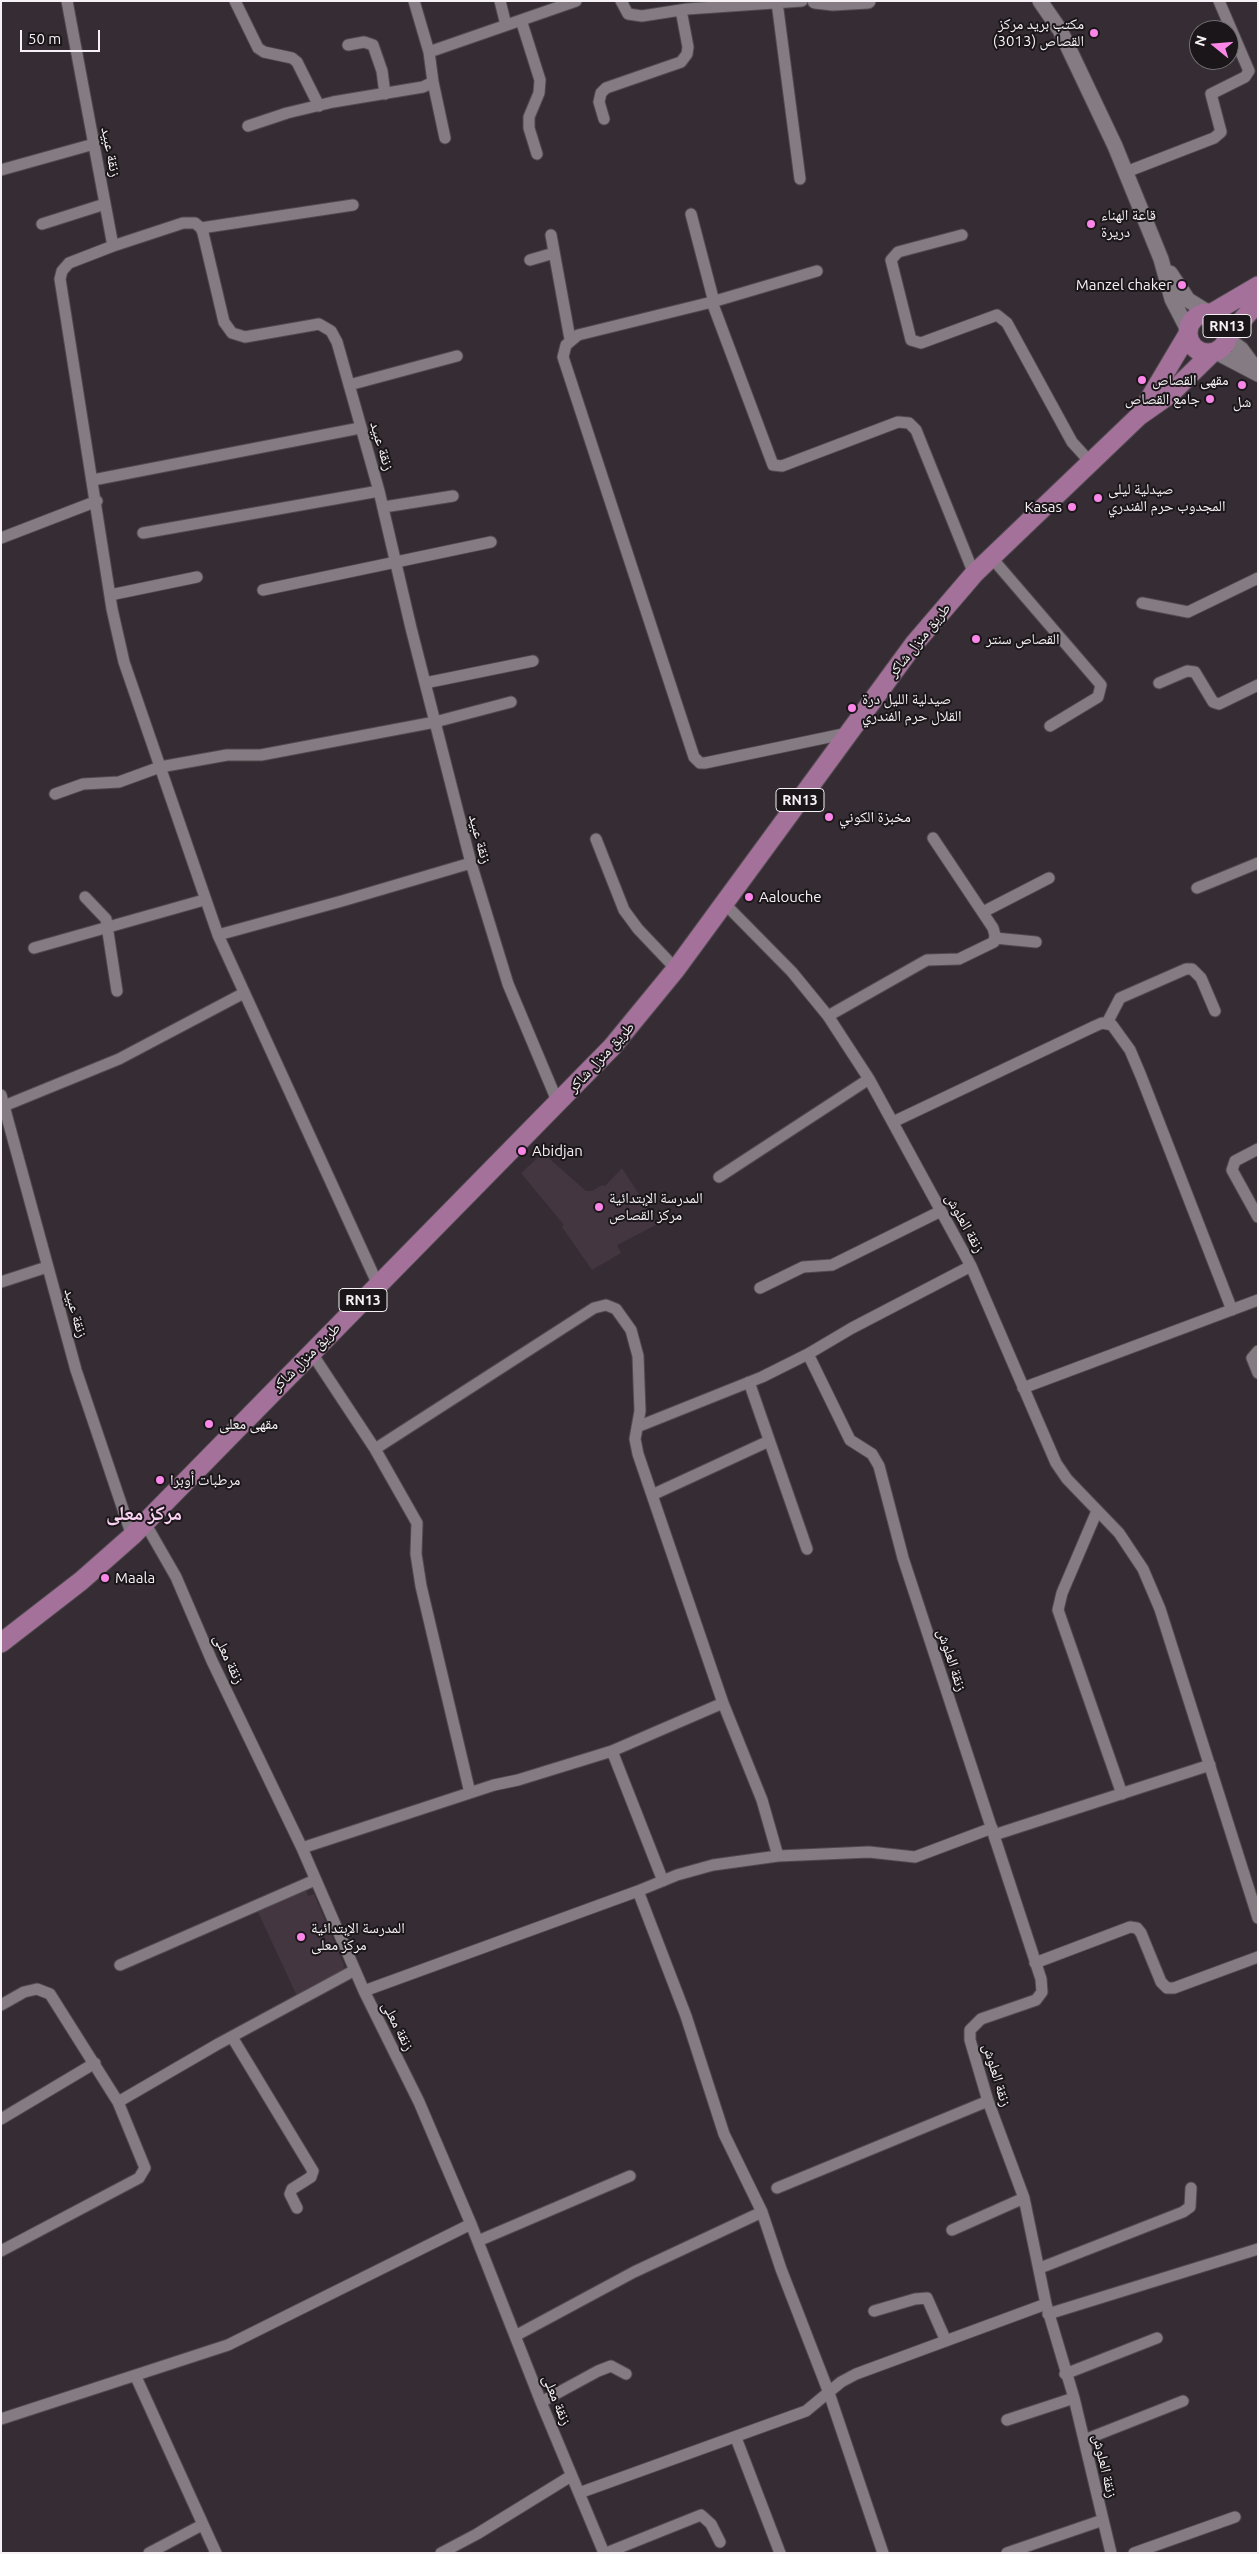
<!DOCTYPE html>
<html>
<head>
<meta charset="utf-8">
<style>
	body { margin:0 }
	#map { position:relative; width:1259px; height:2554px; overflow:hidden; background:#352d33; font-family:Ubuntu,sans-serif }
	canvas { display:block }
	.frame { position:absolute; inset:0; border:2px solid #f6f1f5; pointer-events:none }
	.north { position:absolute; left:1189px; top:20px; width:50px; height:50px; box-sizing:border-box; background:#1a1619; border:1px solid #726e71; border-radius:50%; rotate:287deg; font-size:14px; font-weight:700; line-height:20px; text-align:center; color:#f6f1f5 }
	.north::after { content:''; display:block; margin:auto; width:18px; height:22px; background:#fa87e7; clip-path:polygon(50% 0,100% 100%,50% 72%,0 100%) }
	.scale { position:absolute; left:20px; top:30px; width:80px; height:22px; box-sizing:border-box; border:2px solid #f6f1f5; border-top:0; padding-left:6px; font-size:15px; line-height:18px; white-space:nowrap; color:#f6f1f5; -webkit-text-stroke:4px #1a1619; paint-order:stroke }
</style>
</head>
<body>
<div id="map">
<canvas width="1259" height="2554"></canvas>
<div class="frame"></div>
<div class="north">N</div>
<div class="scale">50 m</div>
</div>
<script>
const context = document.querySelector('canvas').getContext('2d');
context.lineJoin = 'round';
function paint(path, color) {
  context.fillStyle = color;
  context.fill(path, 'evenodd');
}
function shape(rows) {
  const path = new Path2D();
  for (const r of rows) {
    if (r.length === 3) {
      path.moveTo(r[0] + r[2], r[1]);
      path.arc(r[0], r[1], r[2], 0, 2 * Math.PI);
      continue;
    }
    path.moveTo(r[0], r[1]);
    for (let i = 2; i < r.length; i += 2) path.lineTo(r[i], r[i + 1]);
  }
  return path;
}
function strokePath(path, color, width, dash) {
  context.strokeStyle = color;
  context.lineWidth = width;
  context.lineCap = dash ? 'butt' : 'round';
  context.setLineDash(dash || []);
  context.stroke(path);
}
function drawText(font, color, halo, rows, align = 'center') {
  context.font = font + ' Ubuntu,"Noto Naskh Arabic",sans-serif';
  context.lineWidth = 4;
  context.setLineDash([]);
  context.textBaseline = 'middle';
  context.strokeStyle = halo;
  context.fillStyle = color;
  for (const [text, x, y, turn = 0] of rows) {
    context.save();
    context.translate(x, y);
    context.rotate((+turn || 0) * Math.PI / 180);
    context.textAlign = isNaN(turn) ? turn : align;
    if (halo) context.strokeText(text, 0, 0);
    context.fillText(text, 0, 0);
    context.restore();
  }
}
paint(shape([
	[543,1153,586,1191,592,1191,602,1185,605,1186,622,1168,658,1224,617,1245,621,1253,592,1270,562,1227,564,1225,521,1173],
	[305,1888,308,1896,314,1894,344,1965,343,1971,297,1996,257,1910]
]), '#433641');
const minor = shape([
	[67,1,113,246,183,223,195,223,201,228,203,233,224,322,232,333,245,337,319,324,331,331,337,342,379,491,411,628,471,863,508,984,558,1103],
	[235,1,258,48,264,52,292,58,297,62,319,106],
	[500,1,506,25],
	[621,1,628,14,642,16,687,9,802,1],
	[777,2,800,179],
	[521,20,540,80,539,93,529,117,529,128,537,154],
	[348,45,364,42,373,45,382,71,385,94],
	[429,52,576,1],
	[433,82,445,138],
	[604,119,599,102,601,93,606,88,681,62,687,54,688,47,681,10],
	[248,126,287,113,333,102,423,87,433,82,429,52,414,1],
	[1,170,94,144],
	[1126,172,1214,138,1221,132,1211,94,1245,77,1249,71,1219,1],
	[691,214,714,302],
	[42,224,105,204],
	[201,228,353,205],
	[551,235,570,339],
	[962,235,898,252,891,260,911,340,921,343,997,315,1007,323,1072,442,1091,463],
	[113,246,69,263,62,271,60,279,112,609,124,662,218,935,378,1285],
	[530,260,554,253],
	[817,271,712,302,578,335,566,345,563,357,694,757,700,763,705,763,848,733],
	[712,302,773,465,782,466,898,422,909,423,916,430,974,574],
	[349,385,457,356],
	[93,480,360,428],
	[384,507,453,496],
	[143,533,379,491],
	[1,538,97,501],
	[991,557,1101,685,1098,697,1050,726],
	[263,590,491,542],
	[110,595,197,577],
	[1142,603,1188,612,1258,578],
	[425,683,533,661],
	[1159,683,1187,671,1195,672,1213,702,1219,704,1258,685],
	[55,794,83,784,119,782,160,767,227,755,261,755,435,722,511,702],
	[596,839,624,910,638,929,676,969],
	[1197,888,1258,863],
	[85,897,106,919,117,991],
	[724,903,792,972,828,1016,869,1079,971,1266,852,1328,808,1354,850,1440,872,1454,879,1466,903,1558,1041,1979,1042,1992,1036,2000,981,2019,970,2030,970,2040,988,2101,1024,2198,1046,2304,1074,2398,1111,2553],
	[983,912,1049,878],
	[218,935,342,901,471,863],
	[995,938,1036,942],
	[34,948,204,900],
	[828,1016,927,960,959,959,994,942,995,935,993,928,933,838],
	[1107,1023,1120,998,1186,969,1192,969,1201,978,1215,1011],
	[1,1095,76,1370,132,1536],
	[4,1106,119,1059,244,993],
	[893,1122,1093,1027,1102,1023,1112,1025,1130,1050,1141,1076,1232,1310],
	[1258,1149,1235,1161,1232,1170,1258,1217],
	[719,1177,869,1079],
	[971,1266,1056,1463,1067,1479,1119,1533,1143,1569,1160,1609,1258,1918],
	[1,1282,47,1267],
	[760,1288,803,1267,832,1265,941,1211],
	[1258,1351,1252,1358,1258,1373],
	[311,1352,375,1449,417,1523,416,1554,421,1586,470,1793],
	[749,1382,807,1549],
	[1023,1388,1258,1300],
	[637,1427,762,1377,808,1354],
	[652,1495,769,1441],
	[1097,1511,1062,1593,1058,1610,1122,1794],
	[145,1523,176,1577,212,1661,302,1848,364,1991,419,2102,471,2224,541,2402,604,2553],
	[612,1751,663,1881],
	[994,1835,1210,1765],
	[302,1848,494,1785,518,1780,612,1751,723,1703],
	[778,1856,869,1852,915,1857,992,1828],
	[638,1891,686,2016,724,2134,762,2212,781,2269,829,2393,883,2553],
	[1035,1963,1130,1927,1137,1928,1141,1933,1161,1982,1167,1988,1174,1988,1258,1957],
	[120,1965,315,1880],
	[364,1991,638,1891,677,1875,713,1865,778,1856,762,1800,723,1703,638,1454,635,1439,640,1411,638,1356,631,1330,616,1309,606,1305,594,1308,375,1449],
	[1,2005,24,1992,37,1989,50,1994,118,2102,145,2168,139,2178,1,2251],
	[232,2037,313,2171,311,2177,292,2189,290,2194,297,2208],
	[118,2102,218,2044,355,1970],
	[1,2119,95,2063],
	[777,2188,988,2101],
	[952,2230,1024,2198],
	[478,2241,630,2176],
	[1040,2268,1183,2212,1190,2207,1191,2188],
	[874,2311,915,2299,927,2298,946,2341],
	[1048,2314,1258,2249],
	[515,2336,634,2272,762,2212],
	[1065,2374,1157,2338],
	[136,2377,216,2553],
	[541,2402,598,2371,611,2366,626,2374],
	[1,2419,228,2345,471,2224],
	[1007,2420,1074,2398],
	[736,2438,780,2553],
	[1084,2440,1183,2401],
	[579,2493,806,2411,841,2382,856,2374,1046,2304],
	[149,2553,202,2525],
	[441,2553,477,2534,571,2476],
	[606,2553,701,2515,711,2524,720,2542],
	[1007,2553,1103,2520],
	[1134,2553,1235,2517]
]);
const tertiary = shape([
	[815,1,833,3,868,1],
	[1040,1,1060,30,1115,146,1161,259,1172,299,1188,330],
	[1170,273,1188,300,1209,313],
	[1227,339,1241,349,1255,368],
	[1216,352,1258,374]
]);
const primary = shape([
	[1208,333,20],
	[1212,313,1258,286],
	[1228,336,1258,302],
	[1144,408,1188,334],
	[1,1643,81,1581,132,1536,612,1047,676,969,914,644,974,574,1139,416,1169,395,1212,353]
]);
strokePath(minor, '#504a4f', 13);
strokePath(tertiary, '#504a4f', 17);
strokePath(primary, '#504a4f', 21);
strokePath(minor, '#857b82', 11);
strokePath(tertiary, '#857b82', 15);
strokePath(primary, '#a4719b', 19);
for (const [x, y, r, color] of [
	[1094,33,5,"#fa87e7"],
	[1091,224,5,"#fa87e7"],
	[1182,285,5,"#fa87e7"],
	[1142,380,5,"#fa87e7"],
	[1242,385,5,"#fa87e7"],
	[1210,399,5,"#fa87e7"],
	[1098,498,5,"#fa87e7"],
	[1072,507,5,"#fa87e7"],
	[976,639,5,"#fa87e7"],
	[852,708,5,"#fa87e7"],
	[829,817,5,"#fa87e7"],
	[749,897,5,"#fa87e7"],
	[522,1151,5,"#fa87e7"],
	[599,1207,5,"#fa87e7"],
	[209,1424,5,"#fa87e7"],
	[160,1480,5,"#fa87e7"],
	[105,1578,5,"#fa87e7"],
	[301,1937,5,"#fa87e7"]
]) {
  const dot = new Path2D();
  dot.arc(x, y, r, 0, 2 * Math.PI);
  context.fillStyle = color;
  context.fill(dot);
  strokePath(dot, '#1a1619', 2);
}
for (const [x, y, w] of [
	[1227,326,48],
	[800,800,48],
	[363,1300,48]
]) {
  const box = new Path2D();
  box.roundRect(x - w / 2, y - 11.5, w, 23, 4);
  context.fillStyle = '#1a1619';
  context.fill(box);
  strokePath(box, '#f6f1f5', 1);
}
drawText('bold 14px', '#f6f1f5', null, [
	["RN13",1227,326],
	["RN13",800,800],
	["RN13",363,1300]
]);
drawText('15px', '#f6f1f5', '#1a1619', [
	["مكتب بريد مركز",1084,24,"right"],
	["القصاص (3013)",1084,41,"right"],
	["قاعة الهناء",1101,215],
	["دريرة",1101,232],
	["Manzel chaker",1172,285,"right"],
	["مقهى القصاص",1152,380],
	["جامع القصاص",1200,399,"right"],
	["شل",1242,402,"center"],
	["صيدلية ليلى",1108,489],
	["المجدوب حرم الفندري",1108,506],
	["Kasas",1062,507,"right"],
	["القصاص سنتر",986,639],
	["صيدلية الليل درة",862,699],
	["القلال حرم الفندري",862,716],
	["مخبزة الكوني",839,817],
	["Aalouche",759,897],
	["Abidjan",532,1151],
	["المدرسة الإبتدائية",609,1198],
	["مركز القصاص",609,1215],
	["مقهى معلى",219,1424],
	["مرطبات أوبرا",170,1480],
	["Maala",115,1578],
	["المدرسة الإبتدائية",311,1928],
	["مركز معلى",311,1945]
], 'left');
drawText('15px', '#f6f1f5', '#1a1619', [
	["زنقة عبيد",111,152,79],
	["زنقة عبيد",382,446,73],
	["طريق منزل شاكر",919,640,-51],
	["زنقة عبيد",480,839,75],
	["طريق منزل شاكر",601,1057,-47],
	["زنقة العلوش",965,1223,61],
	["زنقة عبيد",76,1313,74],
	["طريق منزل شاكر",306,1357,-45],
	["زنقة معلى",229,1659,65],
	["زنقة العلوش",952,1660,72],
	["زنقة معلى",398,2026,63],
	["زنقة العلوش",997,2075,73],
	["زنقة معلى",557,2400,68],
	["زنقة العلوش",1105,2466,77]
]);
drawText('bold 20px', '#fbd3f2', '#1a1619', [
	["مركز معلى",144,1513]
]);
</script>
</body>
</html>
